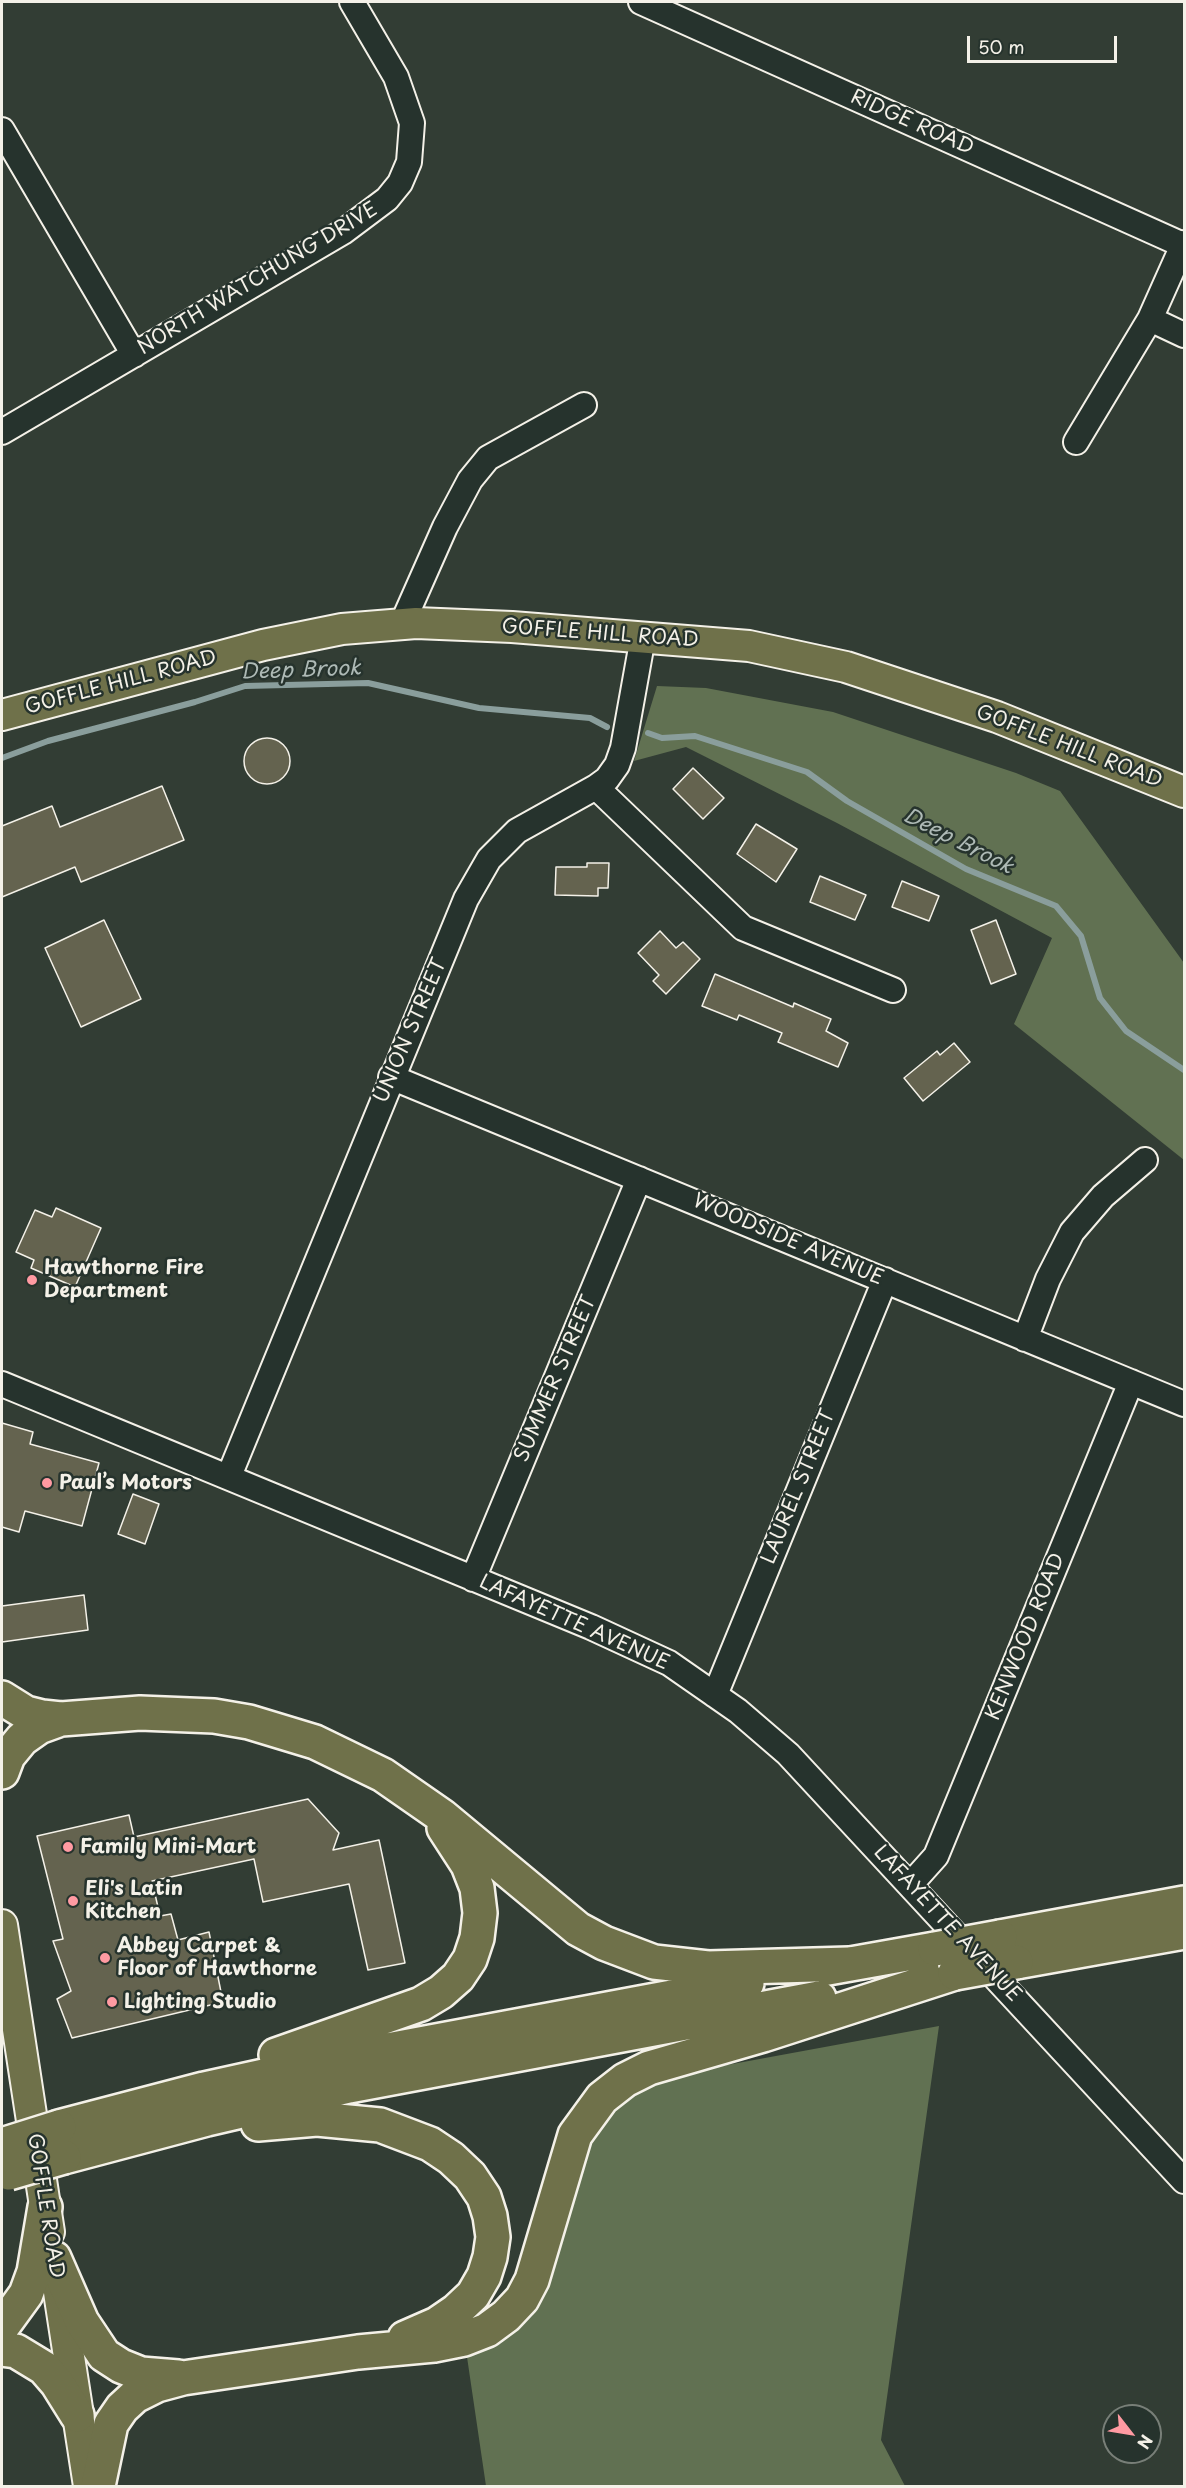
<!DOCTYPE html>
<html>
<head>
<meta charset="utf-8">
<style>
	body { margin:0 }
	#map { position:relative; width:1186px; height:2488px; overflow:hidden; background:#323d34; font-family:"Playpen Sans",sans-serif }
	canvas { display:block }
	.frame { position:absolute; inset:0; border:3px solid #f4f1e8; pointer-events:none }
	.north { position:absolute; left:1102px; top:2404px; width:60px; height:60px; box-sizing:border-box; background:#26332d; border:2px solid #787f78; border-radius:50%; rotate:121deg; font-size:16px; font-weight:700; line-height:24px; text-align:center; color:#f4f1e8 }
	.north::after { content:''; display:block; margin:auto; width:21px; height:27px; background:#ff9aa2; clip-path:polygon(50% 0,100% 100%,50% 72%,0 100%) }
	.scale { position:absolute; left:967px; top:36px; width:150px; height:27px; box-sizing:border-box; border:3px solid #f4f1e8; border-top:0; padding-left:8px; font-size:18px; line-height:21px; white-space:nowrap; color:#f4f1e8; -webkit-text-stroke:4px #26332d; paint-order:stroke }
</style>
</head>
<body>
<div id="map">
<canvas width="1186" height="2488"></canvas>
<div class="frame"></div>
<div class="north">N</div>
<div class="scale">50 m</div>
</div>
<script>
const context = document.querySelector('canvas').getContext('2d');
context.lineJoin = 'round';
function paint(path, color) {
  context.fillStyle = color;
  context.fill(path, 'evenodd');
}
function shape(rows) {
  const path = new Path2D();
  for (const r of rows) {
    if (r.length === 3) {
      path.moveTo(r[0] + r[2], r[1]);
      path.arc(r[0], r[1], r[2], 0, 2 * Math.PI);
      continue;
    }
    path.moveTo(r[0], r[1]);
    for (let i = 2; i < r.length; i += 2) path.lineTo(r[i], r[i + 1]);
  }
  return path;
}
function strokePath(path, color, width, dash) {
  context.strokeStyle = color;
  context.lineWidth = width;
  context.lineCap = dash ? 'butt' : 'round';
  context.setLineDash(dash || []);
  context.stroke(path);
}
function drawText(font, color, halo, rows, align = 'center') {
  context.font = font + ' "Playpen Sans",sans-serif';
  context.lineWidth = 5;
  context.setLineDash([]);
  context.textBaseline = 'middle';
  context.strokeStyle = halo;
  context.fillStyle = color;
  for (const [text, x, y, turn = 0] of rows) {
    context.save();
    context.translate(x, y);
    context.rotate((+turn || 0) * Math.PI / 180);
    context.textAlign = isNaN(turn) ? turn : align;
    if (halo) context.strokeText(text, 0, 0);
    context.fillText(text, 0, 0);
    context.restore();
  }
}
paint(shape([
	[657,686,706,688,833,712,1016,773,1060,791,1184,963,1184,1160,1014,1024,1052,938,837,823,686,747,634,761],
	[939,2026,881,2440,905,2486,486,2486,467,2357,501,2343,532,2316,552,2278,584,2156,601,2123,629,2097,667,2076]
]), '#617152');
strokePath(shape([
	[648,733,662,738,695,736,807,772,847,801,966,869,1056,906,1081,936,1100,998,1126,1031,1184,1070],
	[2,758,48,741,195,702,245,686,368,683,479,708,590,718,607,727]
]), '#8a9e9c', 6);
const building = shape([
	[267,761,23],
	[693,768,724,798,703,819,673,789,693,768],
	[162,786,184,840,81,882,75,867,2,897,2,826,52,806,60,827,162,786],
	[756,824,797,849,776,882,737,854,756,824],
	[587,863,609,863,608,888,598,888,598,896,555,895,556,867,587,867,587,863],
	[820,876,866,895,855,920,810,902,820,876],
	[902,881,939,896,929,921,892,907,902,881],
	[104,920,141,999,81,1027,45,948,104,920],
	[996,920,1016,974,991,984,971,930,996,920],
	[660,931,676,948,683,942,700,959,666,994,653,981,659,975,638,953,660,931],
	[715,974,793,1007,794,1003,831,1019,826,1031,848,1043,838,1067,778,1042,782,1033,739,1015,737,1020,702,1006,715,974],
	[954,1043,970,1062,923,1101,904,1078,937,1051,940,1055,954,1043],
	[56,1208,101,1228,75,1287,31,1268,34,1260,16,1252,35,1210,52,1217,56,1208],
	[2,1423,33,1432,30,1444,99,1463,82,1526,25,1511,19,1532,2,1527,2,1423],
	[133,1494,159,1504,145,1544,118,1534,133,1494],
	[84,1595,88,1630,2,1642,2,1606,84,1595],
	[308,1799,339,1833,333,1850,379,1840,405,1963,368,1970,349,1884,263,1902,254,1859,152,1881,160,1916,171,1914,178,1940,209,1932,223,2002,72,2038,57,1999,71,1991,53,1941,63,1939,37,1836,129,1815,134,1837,308,1799]
]);
paint(building, '#64634f');
strokePath(building, '#f4f1e8', 1.5);
const minor = shape([
	[641,2,1183,245],
	[2,130,134,355],
	[1150,319,1184,335],
	[2,432,343,232,387,199,400,183,409,162,412,123,396,77,352,2],
	[1076,442,1150,319,1184,243],
	[402,624,445,527,470,480,488,458,584,405],
	[596,787,743,928,893,990],
	[391,1077,1184,1404],
	[1025,1339,1048,1279,1072,1232,1103,1196,1145,1160],
	[2,1384,591,1627,669,1663,738,1711,788,1754,1184,2181],
	[229,1476,466,899,489,859,517,831,596,787,607,779,617,765,623,748,643,637],
	[473,1579,639,1179],
	[715,1695,885,1280],
	[910,1885,936,1856,1131,1382]
]);
const major = shape([
	[2,715,263,645,342,629,416,623,512,627,749,646,846,667,997,717,1184,792],
	[2,1925,49,2232],
	[57,2279,89,2486]
]);
const highway = shape([
	[2,1698,26,1713,42,1717,61,1719,140,1713,214,1716,249,1722,315,1742,383,1775,442,1816,578,1929,604,1943,654,1962,708,1968,849,1964],
	[2,1772,8,1756,22,1739,39,1727,61,1719],
	[1000,1937,1184,1903],
	[1016,1962,1184,1932],
	[828,1968,935,1949],
	[276,2055,421,2004,441,1992,458,1977,470,1959,477,1938,480,1913,477,1888,468,1865,444,1828],
	[258,2124,317,2119,380,2125,430,2144,451,2158,470,2176,484,2197,490,2216,493,2237,490,2257,484,2276,473,2295,456,2311,437,2324,405,2338],
	[59,2127,204,2089,345,2058,747,1983],
	[64,2157,207,2119,349,2086,819,1998],
	[54,2258,82,2322,104,2355,121,2366,141,2374,178,2377],
	[2,2327,26,2294,34,2272,45,2207],
	[2,2349,16,2351,44,2368,57,2383,77,2415],
	[98,2486,111,2424,122,2408,135,2396,157,2385,183,2378,358,2352,434,2345,464,2339,487,2330,506,2316,522,2299,532,2280,575,2135,602,2098,625,2080,649,2068,763,2035,955,1973]
]);
strokePath(minor, '#f4f1e8', 28);
strokePath(major, '#f4f1e8', 34);
strokePath(highway, '#f4f1e8', 38);
strokePath(minor, '#26332d', 24);
strokePath(major, '#6f714a', 30);
strokePath(highway, '#6f714a', 33);
const highwayBridge = shape([
	[935,1949,1000,1937],
	[955,1973,1016,1962],
	[5,2144,59,2127],
	[9,2173,64,2157]
]);
strokePath(highwayBridge, '#f4f1e8', 38, []);
strokePath(highwayBridge, '#6f714a', 33);
for (const [x, y, r, color] of [
	[32,1280,6,"#ff9aa2"],
	[47,1483,6,"#ff9aa2"],
	[68,1847,6,"#ff9aa2"],
	[73,1901,6,"#ff9aa2"],
	[105,1958,6,"#ff9aa2"],
	[112,2002,6,"#ff9aa2"]
]) {
  const dot = new Path2D();
  dot.arc(x, y, r, 0, 2 * Math.PI);
  context.fillStyle = color;
  context.fill(dot);
  strokePath(dot, '#26332d', 2);
}
drawText('20px', '#f4f1e8', '#26332d', [
	["RIDGE ROAD",912,123,24],
	["NORTH WATCHUNG DRIVE",258,279,-31],
	["GOFFLE HILL ROAD",600,634,4],
	["GOFFLE HILL ROAD",121,683,-15],
	["GOFFLE HILL ROAD",1069,747,21],
	["UNION STREET",411,1031,-67],
	["WOODSIDE AVENUE",788,1240,23],
	["SUMMER STREET",556,1379,-67],
	["LAUREL STREET",799,1487,-68],
	["LAFAYETTE AVENUE",574,1623,24],
	["KENWOOD ROAD",1026,1637,-68],
	["LAFAYETTE AVENUE",947,1924,47],
	["GOFFLE ROAD",45,2206,81]
]);
drawText('bold 20px', '#f4f1e8', '#26332d', [
	["Hawthorne Fire",44,1268],
	["Department",44,1291],
	["Paul’s Motors",59,1483],
	["Family Mini-Mart",80,1847],
	["Eli's Latin",85,1889],
	["Kitchen",85,1912],
	["Abbey Carpet &",117,1946],
	["Floor of Hawthorne",117,1969],
	["Lighting Studio",124,2002]
], 'left');
drawText('italic 21px', '#aebab6', '#26332d', [
	["Deep Brook",301,671,-2],
	["Deep Brook",958,842,27]
]);
</script>
</body>
</html>
